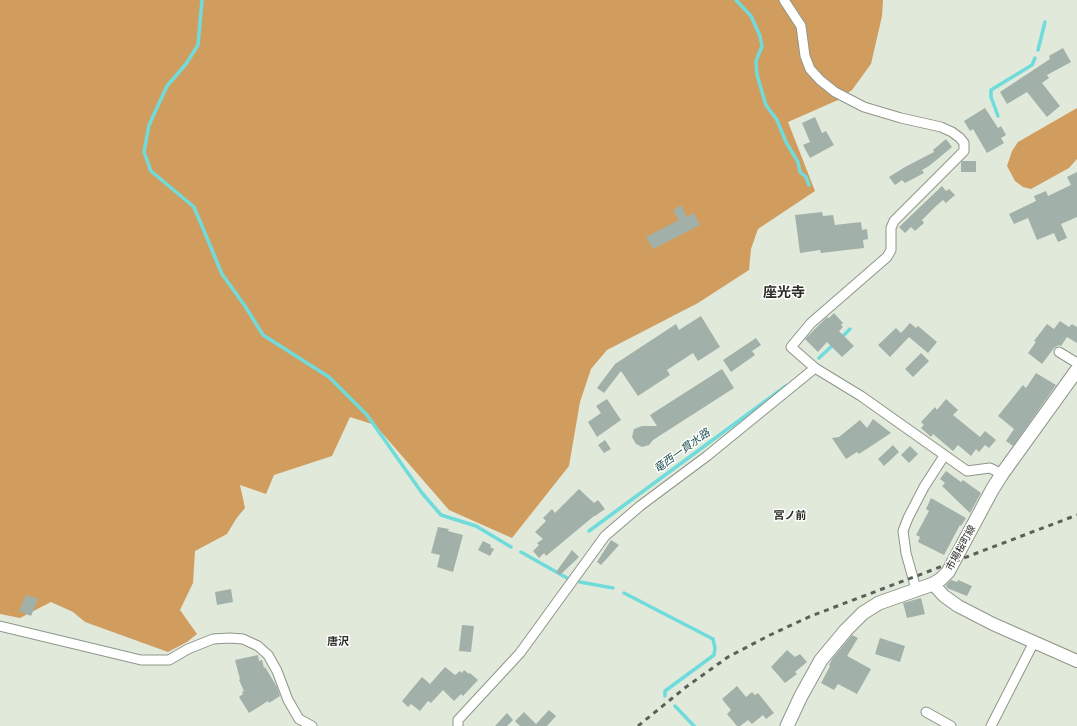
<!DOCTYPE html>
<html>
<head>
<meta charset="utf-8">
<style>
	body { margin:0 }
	canvas { display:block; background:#e1e9db }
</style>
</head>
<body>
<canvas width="1077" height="726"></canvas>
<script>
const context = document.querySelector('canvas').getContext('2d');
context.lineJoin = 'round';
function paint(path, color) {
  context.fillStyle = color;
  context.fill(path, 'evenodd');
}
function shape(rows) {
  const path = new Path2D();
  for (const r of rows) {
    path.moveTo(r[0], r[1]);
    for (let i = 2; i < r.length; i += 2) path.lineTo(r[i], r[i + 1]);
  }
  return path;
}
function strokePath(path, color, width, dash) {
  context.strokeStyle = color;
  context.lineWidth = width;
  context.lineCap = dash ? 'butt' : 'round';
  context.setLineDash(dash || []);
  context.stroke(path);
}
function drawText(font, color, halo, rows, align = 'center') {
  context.font = font + ' Figtree,"Noto Sans JP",sans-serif';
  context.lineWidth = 3;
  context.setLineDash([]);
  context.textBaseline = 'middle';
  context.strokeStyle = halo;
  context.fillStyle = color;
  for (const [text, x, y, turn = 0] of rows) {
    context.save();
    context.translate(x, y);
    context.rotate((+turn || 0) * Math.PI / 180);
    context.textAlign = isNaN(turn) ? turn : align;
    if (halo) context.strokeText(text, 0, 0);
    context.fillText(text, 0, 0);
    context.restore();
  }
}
paint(shape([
	[0,0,883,0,882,16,871,64,852,90,838,100,788,122,815,191,758,229,751,249,749,270,698,303,607,350,591,369,580,402,569,466,512,538,449,510,375,425,350,417,332,456,274,475,266,494,240,485,245,508,236,519,227,534,195,551,193,583,180,610,197,634,187,642,168,652,85,622,73,612,51,602,20,618,0,614],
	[1077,108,1077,159,1069,168,1031,189,1023,187,1015,181,1007,166,1012,151,1018,142]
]), '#d19d5f');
strokePath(shape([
	[202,0,198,45,186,64,167,86,149,125,144,152,151,171,194,207,222,274,245,306,263,335,329,377,367,415,422,493,441,515,476,526,511,547],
	[736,0,751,16,760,36,762,46,756,61,757,75,766,105,777,120,786,142,798,162,800,172,806,177,809,185],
	[1038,50,1045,22],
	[998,116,991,97,991,90,1032,65,1035,58],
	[841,338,850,329],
	[819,358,835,343],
	[589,531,786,386],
	[521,552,567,578],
	[580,582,613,588],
	[624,593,713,639,715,648,714,655,665,691,665,696],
	[675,706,694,726]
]), '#6fdcdb', 3.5);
paint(shape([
	[1063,48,1071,62,1047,75,1049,78,1042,83,1060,106,1047,117,1027,92,1007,104,1000,92,1050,59,1049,56],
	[985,108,998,128,1001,126,1006,135,1001,138,1004,143,987,153,973,129,970,131,964,121],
	[815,117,822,133,826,131,834,145,810,158,803,145,810,142,802,123],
	[946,139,952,147,929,166,922,170,924,173,905,183,902,180,895,185,889,177,905,167,934,152,933,150],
	[962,161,976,161,976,172,961,172,961,163],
	[1077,172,1077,217,1061,224,1067,238,1058,242,1054,233,1037,240,1028,218,1014,224,1009,214,1036,201,1034,196,1046,191,1048,196,1071,185,1067,177],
	[942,186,946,191,949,189,955,195,946,203,943,200,936,206,922,220,924,223,915,231,911,227,905,233,899,227],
	[681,205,687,217,694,213,700,225,653,249,646,237,679,220,673,210],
	[822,212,823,216,833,215,835,225,861,222,862,230,867,229,868,239,863,240,864,248,821,253,820,250,800,253,795,215],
	[834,313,843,323,841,325,843,327,839,331,854,346,842,357,827,342,818,352,805,339,827,317,829,318],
	[701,316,720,347,698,361,693,353,667,370,670,375,638,396,621,371,604,393,597,388,615,364,676,324,679,330],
	[1060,321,1069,327,1072,324,1077,327,1077,343,1067,337,1061,346,1059,345,1054,348,1042,364,1028,353,1036,342,1034,341,1047,324,1054,329],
	[910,323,916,328,918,326,937,342,928,353,909,337,890,357,878,345,896,328,901,333],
	[756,338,761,345,752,351,755,355,731,372,723,360],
	[921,353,929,361,913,377,905,369],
	[722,369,734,388,653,440,649,445,642,447,636,444,632,437,634,429,642,426,657,426,650,415],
	[1036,373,1056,385,1013,446,1006,441,1014,429,998,416,1023,385,1026,388],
	[607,399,621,420,597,437,588,422,601,413,596,406],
	[946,399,958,410,953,415,980,437,985,431,996,440,989,448,985,445,979,452,976,449,971,456,958,445,953,451,933,434,931,437,921,428,924,425,921,422,935,407,937,410],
	[873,419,891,433,859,454,857,452,846,459,832,438,839,437,860,420,867,428],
	[605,440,611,449,604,453,598,445],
	[893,445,899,452,884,466,878,459],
	[910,446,918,454,909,463,901,455],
	[946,471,961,482,963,480,981,493,970,513,942,486,945,483,940,479],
	[579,489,594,503,598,500,605,509,595,516,594,516,546,556,544,553,539,558,533,551,539,545,537,543,543,539,535,532,546,521,543,518,552,509,555,513],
	[931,498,966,518,961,526,960,525,944,555,918,542,920,537,916,535,929,511,926,509],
	[438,527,449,529,448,531,463,535,453,572,437,567,440,555,431,553],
	[611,540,619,545,601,565,597,562],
	[483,541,491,545,490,547,494,549,490,556,478,550],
	[572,550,579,557,560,575,556,572],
	[951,580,957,582,958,580,972,586,967,596,947,588,946,585],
	[231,589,233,602,217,605,215,592],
	[26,595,38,599,31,616,19,611],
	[921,598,925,614,907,618,903,603],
	[462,625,474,626,471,652,459,651],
	[852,635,858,638,847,656,871,669,857,694,838,684,834,690,821,683,830,666,829,665,832,659],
	[880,638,905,646,900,662,875,654],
	[787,650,795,657,800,654,807,662,795,672,797,674,785,683,771,667],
	[258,655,259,661,262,660,264,668,265,667,277,687,280,696,269,703,268,701,249,713,239,697,243,694,242,692,244,691,239,680,240,679,235,660],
	[445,667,455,675,460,671,462,673,464,670,469,674,470,673,478,680,463,696,461,694,454,701,443,690,431,703,428,701,420,711,411,704,408,707,402,701,422,677,430,684],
	[737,686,746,697,752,692,755,695,758,693,774,713,766,719,763,715,752,724,748,720,740,726,737,726,727,714,731,710,722,699],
	[549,710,556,716,547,726,520,726,515,721,524,712,536,724],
	[507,713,513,720,507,726,495,726]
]), '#a1b0a8');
const minor = shape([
	[784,0,801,26,805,56,810,69,820,80,835,92,864,107,901,118,941,127,952,132,960,138,964,143,964,151,894,221,891,228,891,250,887,257,811,323,791,347,815,368,861,396,967,471,990,468,1002,474],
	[1059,352,1077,363],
	[916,589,906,553,903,531,908,518,924,487,944,456],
	[0,626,141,660,169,660,188,649,213,639,230,638,243,639,258,646,268,655,277,671,288,700,299,719,312,726],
	[926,712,951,726],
	[458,726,458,720,520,653,605,536,640,506,707,456,815,368],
	[991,726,1034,642]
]);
const tertiary = shape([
	[933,584,944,596,958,606,993,624,1077,661]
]);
const secondary = shape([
	[787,726,801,696,821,660,846,630,863,613,879,603,933,584,941,579,948,572,992,490,1002,474,1077,370]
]);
strokePath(minor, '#8e9689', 11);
strokePath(tertiary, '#8e9689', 14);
strokePath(secondary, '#8e9689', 15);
strokePath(minor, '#fff', 9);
strokePath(tertiary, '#fff', 12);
strokePath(secondary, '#fff', 13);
strokePath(shape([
	[638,726,686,687,728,657,770,635,811,616,1077,515]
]), '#5b6058', 3, [5, 5]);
drawText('10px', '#282b26', '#fff', [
	["市場桜町線",961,548,-61]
]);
drawText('italic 11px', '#255554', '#fff', [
	["竜西一貫水路",682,451,-36]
]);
drawText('bold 11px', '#282b26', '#fff', [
	["宮ノ前",790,516],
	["唐沢",338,642]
]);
drawText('bold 14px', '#282b26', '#fff', [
	["座光寺",784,293]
]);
</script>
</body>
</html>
